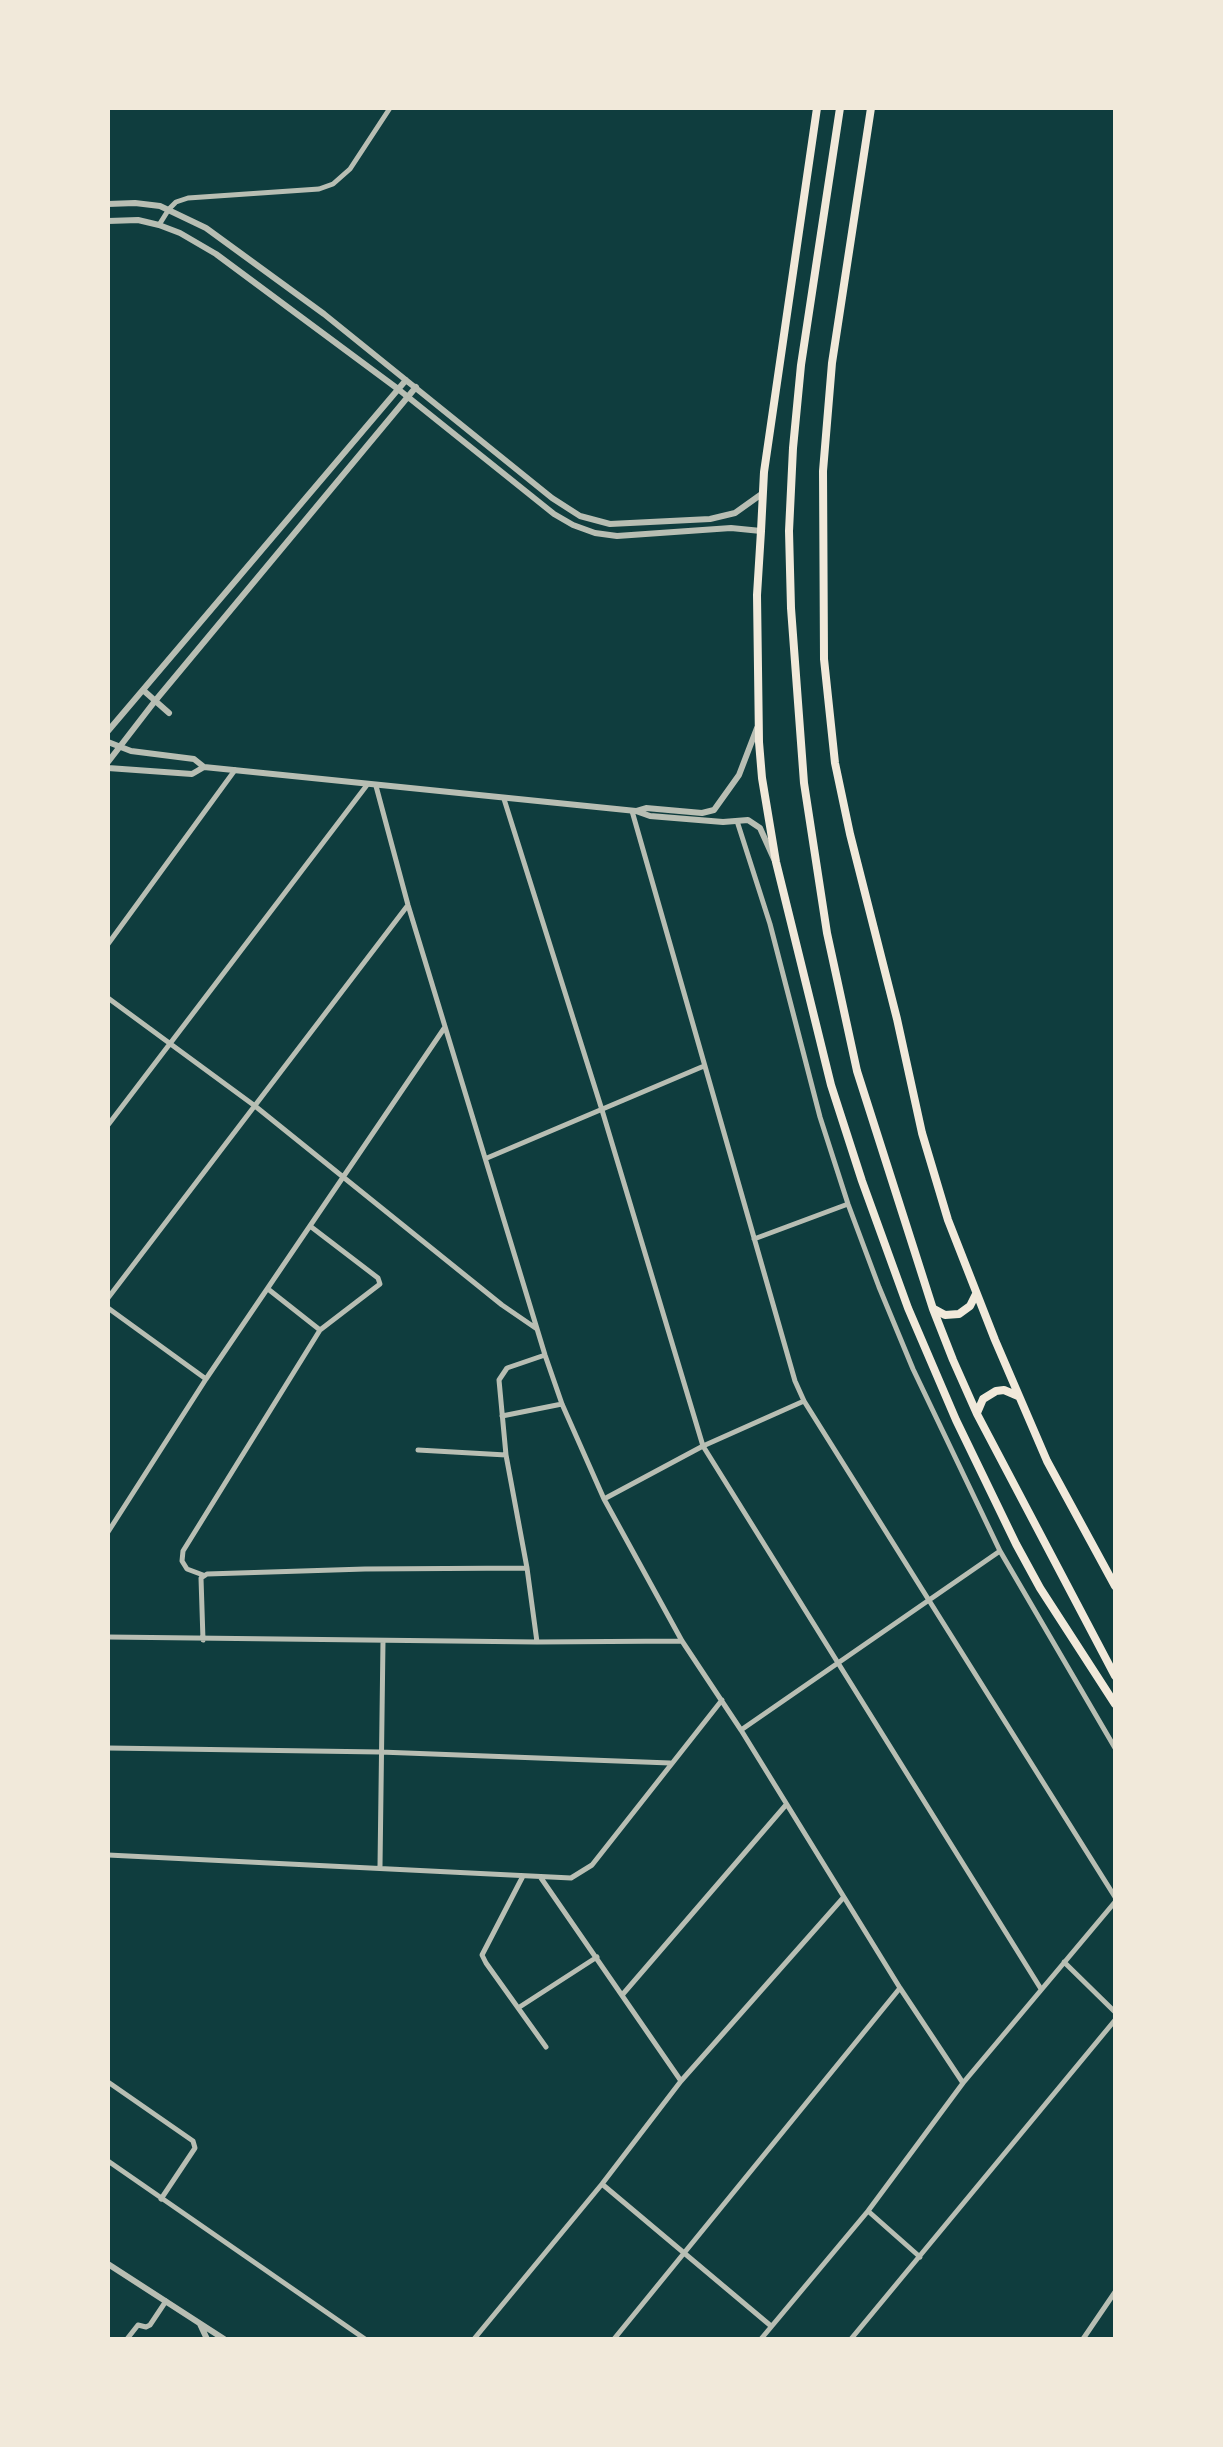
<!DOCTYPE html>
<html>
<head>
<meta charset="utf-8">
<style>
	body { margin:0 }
	#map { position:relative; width:1223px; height:2447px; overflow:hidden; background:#0f3d3e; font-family:"PT Sans Narrow",sans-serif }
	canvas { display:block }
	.frame { position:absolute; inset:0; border:110px solid #f1e9da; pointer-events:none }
</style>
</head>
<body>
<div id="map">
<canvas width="1223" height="2447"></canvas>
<div class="frame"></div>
</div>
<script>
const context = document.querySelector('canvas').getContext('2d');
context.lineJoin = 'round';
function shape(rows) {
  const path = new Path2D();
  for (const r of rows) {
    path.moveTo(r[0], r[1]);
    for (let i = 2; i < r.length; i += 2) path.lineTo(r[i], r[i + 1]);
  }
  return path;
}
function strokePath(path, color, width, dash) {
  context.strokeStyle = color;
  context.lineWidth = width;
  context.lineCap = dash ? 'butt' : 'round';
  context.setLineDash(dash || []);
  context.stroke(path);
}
strokePath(shape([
	[159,225,169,209,176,202,188,198,319,189,333,184,350,169,390,108],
	[376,786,408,905,545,1355,562,1404,604,1499,682,1641,741,1730,900,1988,963,2083],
	[504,799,602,1110,703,1446,1041,1989],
	[632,811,795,1381,804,1401,1115,1897],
	[737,821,770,924,820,1117,848,1204,879,1287,913,1369,1000,1551,1115,1748],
	[108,944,235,770],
	[108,998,255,1106,502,1305,537,1329],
	[108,1125,367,785],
	[487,1158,704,1066],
	[754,1239,848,1204],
	[268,1289,320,1330],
	[108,1298,408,905],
	[108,1308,206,1379],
	[502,1416,562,1404],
	[418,1450,506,1455],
	[604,1499,703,1446,804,1401],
	[108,1532,206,1379,445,1027],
	[203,1575,187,1569,182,1561,183,1551,320,1330,380,1284,378,1278,310,1226],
	[108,1637,537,1642,682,1641],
	[203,1640,201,1578,207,1574,365,1569,527,1568],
	[537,1642,527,1568,506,1455,499,1380,507,1368,545,1355],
	[741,1730,1000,1551],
	[108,1748,380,1752,670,1763],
	[108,1855,571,1878,592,1865,722,1700],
	[380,1866,383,1641],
	[523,1876,482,1955,486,1963,546,2047],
	[541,1878,681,2081],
	[1064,1962,1115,2012],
	[623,1994,785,1806],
	[518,2008,597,1957],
	[108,2082,193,2141,195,2148,161,2199],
	[108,2161,365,2339],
	[602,2184,771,2326],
	[868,2211,920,2257],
	[127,2339,138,2325,146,2327,150,2325,166,2301],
	[474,2339,602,2184,681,2081,843,1898],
	[614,2339,900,1988],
	[761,2339,868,2211,963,2083,1115,1902],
	[851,2339,1115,2020],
	[1083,2339,1115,2292]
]), '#b8beb3', 5);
strokePath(shape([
	[108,204,135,203,160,206,206,228,324,314,552,498,580,516,610,524,710,519,735,513,763,493],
	[108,221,138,220,159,225,180,233,216,254,398,389,554,514,573,525,595,533,617,536,731,528,761,531],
	[143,690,169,713],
	[108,731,406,380],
	[108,742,131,751,194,759,204,767,636,811,650,816,723,822,748,820,760,828,774,859],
	[108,762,155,701,416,387],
	[108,768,192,774,204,767],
	[636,811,646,808,702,813,714,810,739,775,757,728],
	[108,2264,224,2339],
	[200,2324,207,2339]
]), '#b8beb3', 6);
strokePath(shape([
	[817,108,764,472,761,531,757,595,759,742,762,778,776,862,831,1085,862,1181,908,1308,956,1420,1016,1544,1040,1588,1115,1704]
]), '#f1e9da', 8);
strokePath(shape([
	[840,108,801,365,793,448,789,531,791,608,804,783,827,933,857,1071,933,1309,953,1360,977,1414,1115,1676],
	[871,108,832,363,823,471,824,659,835,763,850,834,897,1019,922,1133,948,1220,995,1340,1047,1461,1115,1586],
	[934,1309,945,1315,959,1314,970,1306,976,1294],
	[977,1413,983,1399,996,1391,1004,1390,1018,1396]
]), '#f1e9da', 8);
</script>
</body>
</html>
